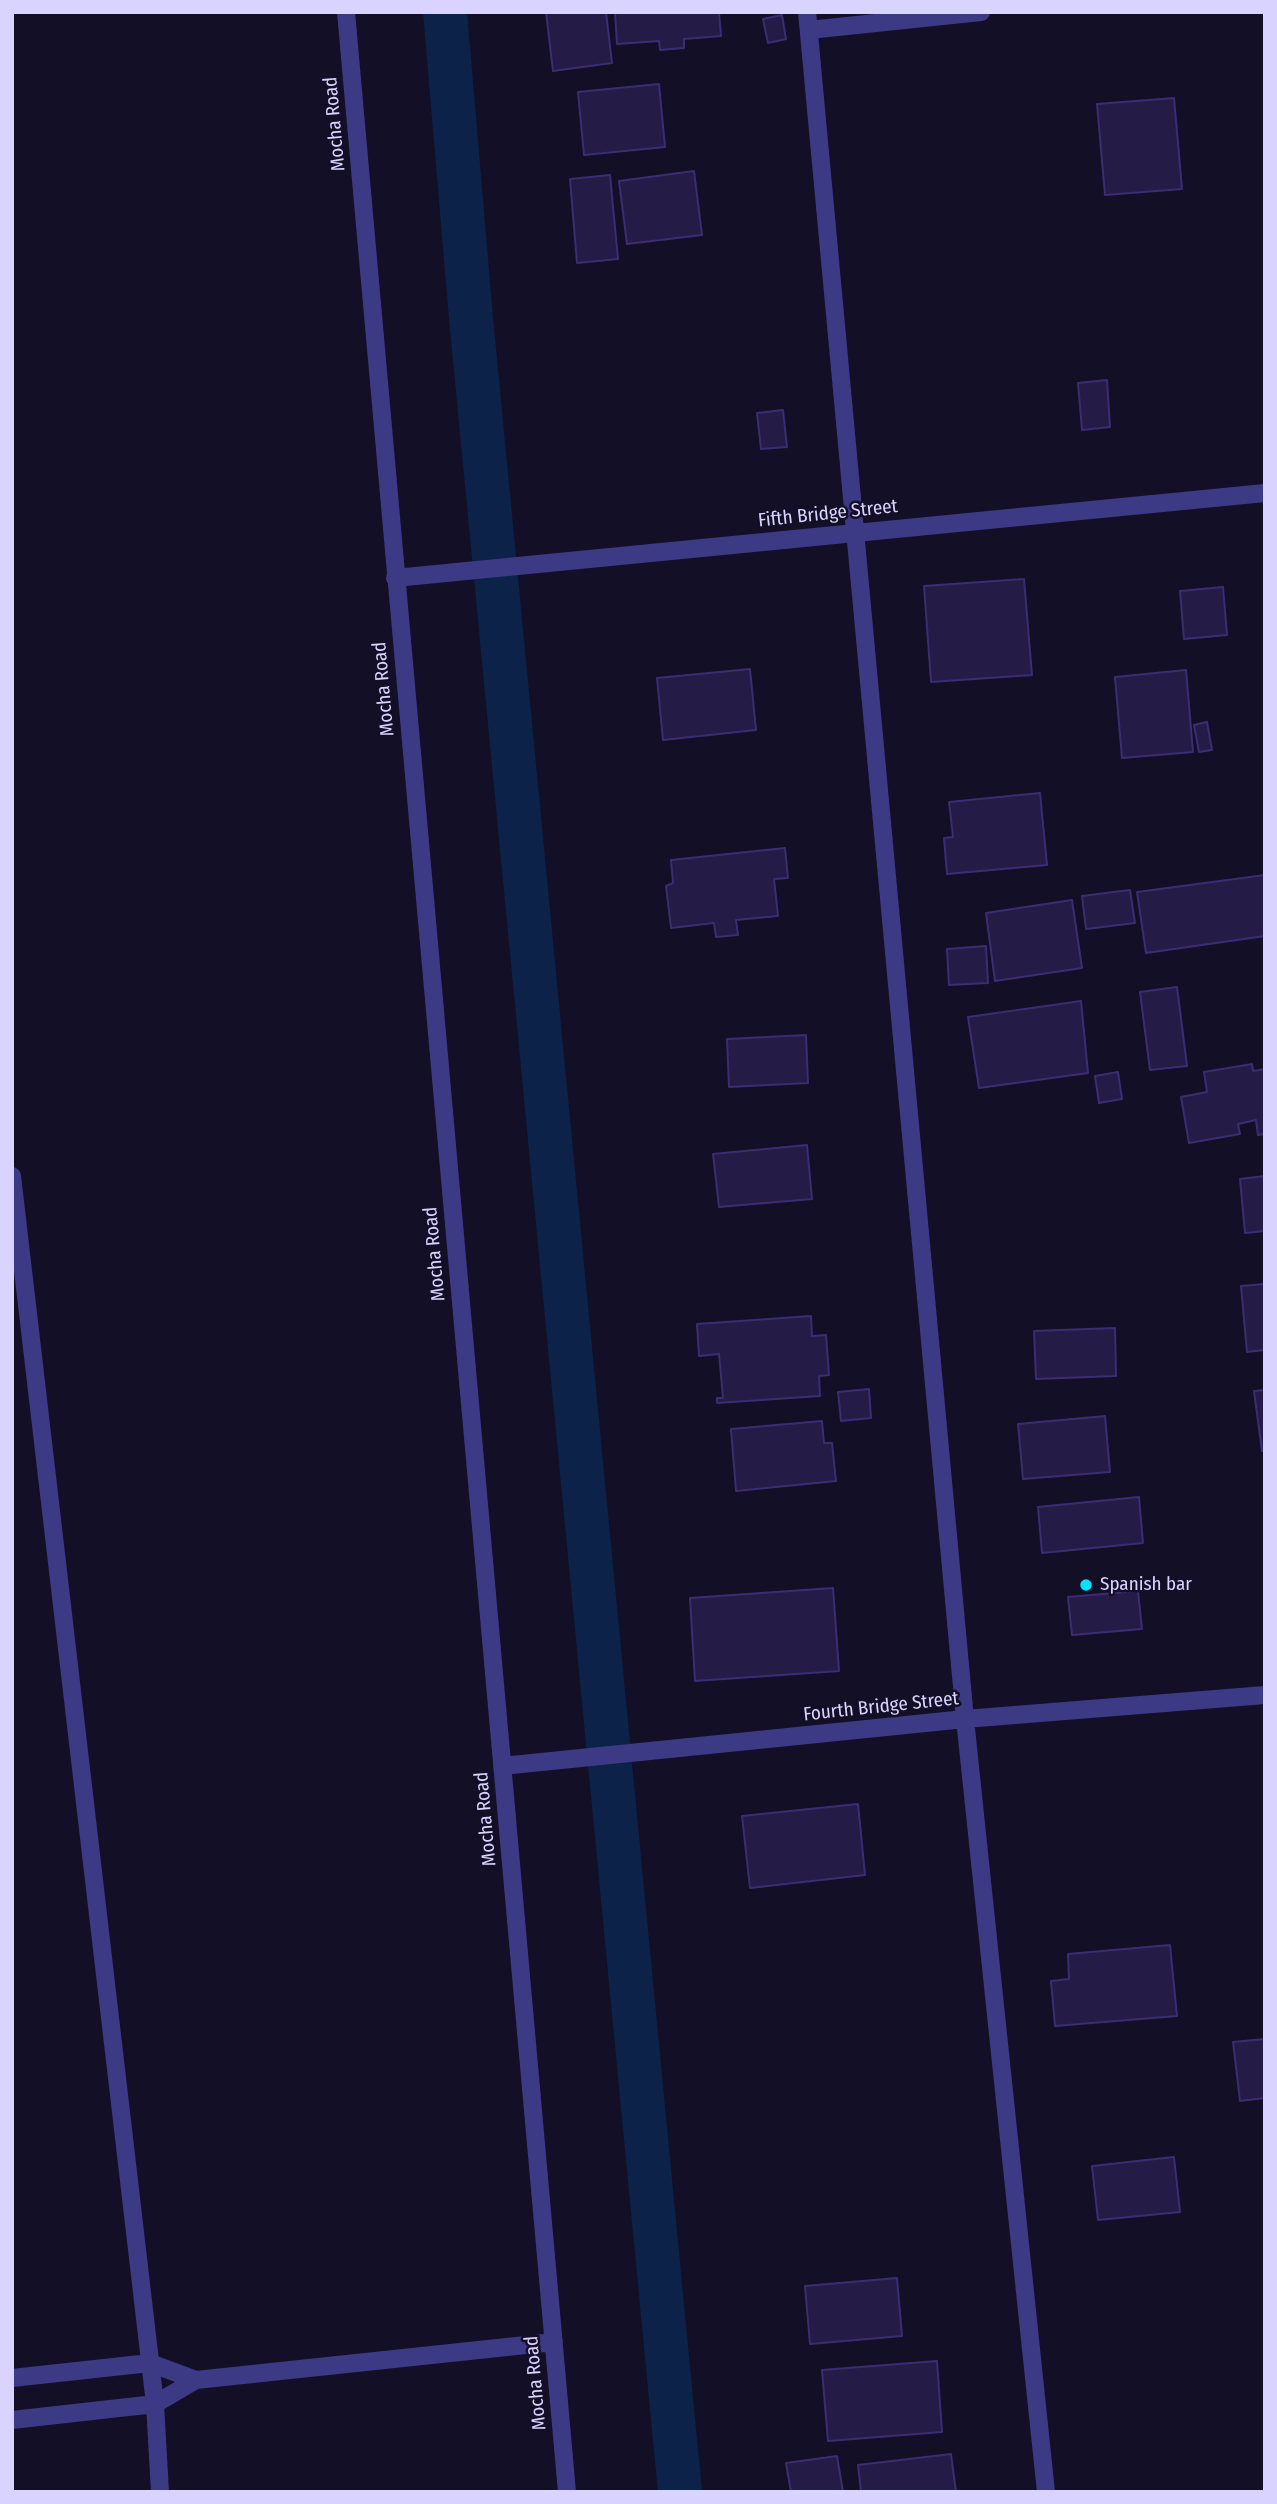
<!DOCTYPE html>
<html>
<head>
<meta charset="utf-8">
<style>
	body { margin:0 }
	#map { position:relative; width:1277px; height:2504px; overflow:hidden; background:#130f26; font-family:"Fira Sans Condensed",sans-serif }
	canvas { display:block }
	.frame { position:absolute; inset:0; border:14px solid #d9d4ff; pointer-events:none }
</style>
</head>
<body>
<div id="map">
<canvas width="1277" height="2504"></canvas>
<div class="frame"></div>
</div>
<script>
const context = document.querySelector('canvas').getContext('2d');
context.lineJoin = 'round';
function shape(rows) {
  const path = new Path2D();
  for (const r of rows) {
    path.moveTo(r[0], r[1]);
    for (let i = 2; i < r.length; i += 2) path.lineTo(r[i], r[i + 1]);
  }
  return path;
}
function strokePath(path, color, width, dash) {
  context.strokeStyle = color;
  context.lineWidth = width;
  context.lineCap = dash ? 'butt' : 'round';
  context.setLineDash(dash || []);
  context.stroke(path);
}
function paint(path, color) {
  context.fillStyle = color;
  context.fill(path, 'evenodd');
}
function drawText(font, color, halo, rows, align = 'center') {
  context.font = font + ' "Fira Sans Condensed",sans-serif';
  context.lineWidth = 5;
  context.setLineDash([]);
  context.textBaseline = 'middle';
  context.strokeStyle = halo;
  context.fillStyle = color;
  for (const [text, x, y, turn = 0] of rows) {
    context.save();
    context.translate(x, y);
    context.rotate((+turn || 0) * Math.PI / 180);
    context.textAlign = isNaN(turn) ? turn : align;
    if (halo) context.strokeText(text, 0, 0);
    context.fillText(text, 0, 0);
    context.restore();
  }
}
strokePath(shape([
	[445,12,471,318,680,2492]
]), '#0c2248', 44);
const building = shape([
	[546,12,606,12,612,63,553,71,546,12],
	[615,12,719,12,721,36,684,39,684,48,660,50,659,41,617,44,615,12],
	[782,15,786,39,768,43,763,19,782,15],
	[659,84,665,147,584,155,578,92,659,84],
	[1174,98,1182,189,1105,195,1097,104,1174,98],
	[694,171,702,235,627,244,619,181,694,171],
	[610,175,618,259,577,263,570,179,610,175],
	[1107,380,1110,427,1082,430,1078,383,1107,380],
	[783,410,787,447,761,449,757,413,783,410],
	[1024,579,1032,675,931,682,924,586,1024,579],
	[1223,587,1227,635,1184,639,1180,591,1223,587],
	[750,669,756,730,663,740,657,678,750,669],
	[1186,670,1193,752,1122,758,1115,677,1186,670],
	[1207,722,1212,750,1199,752,1194,725,1207,722],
	[1040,793,1047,865,947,874,944,838,953,837,949,802,1040,793],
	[785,848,788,878,774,879,778,916,736,920,738,935,716,937,714,923,671,928,666,886,673,883,671,860,785,848],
	[1265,875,1265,936,1146,953,1137,892,1265,875],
	[1130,890,1135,923,1086,929,1082,896,1130,890],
	[1072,900,1082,968,995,981,986,913,1072,900],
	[986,946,988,983,949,985,947,949,986,946],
	[1177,987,1187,1066,1150,1070,1140,992,1177,987],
	[1081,1001,1088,1073,979,1088,968,1017,1081,1001],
	[806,1035,808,1083,729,1087,727,1039,806,1035],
	[1252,1064,1253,1071,1265,1069,1265,1134,1258,1135,1256,1120,1238,1124,1240,1134,1189,1143,1181,1097,1207,1092,1204,1072,1252,1064],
	[1118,1072,1122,1099,1099,1103,1095,1076,1118,1072],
	[807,1145,812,1199,719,1207,713,1154,807,1145],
	[1265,1176,1265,1231,1245,1233,1240,1179,1265,1176],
	[1265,1284,1265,1350,1247,1352,1241,1286,1265,1284],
	[811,1316,812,1336,826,1335,829,1375,819,1376,820,1396,717,1403,717,1398,723,1398,719,1354,699,1356,697,1324,811,1316],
	[1115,1328,1116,1376,1036,1379,1034,1331,1115,1328],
	[869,1389,871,1418,841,1421,838,1392,869,1389],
	[1265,1390,1265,1451,1262,1451,1254,1391,1265,1390],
	[1105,1416,1110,1472,1023,1479,1018,1424,1105,1416],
	[822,1421,824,1443,832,1443,836,1481,736,1491,731,1429,822,1421],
	[1139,1497,1143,1543,1042,1553,1038,1507,1139,1497],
	[833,1588,839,1671,695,1681,690,1598,833,1588],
	[1138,1591,1142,1629,1072,1635,1068,1597,1138,1591],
	[858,1804,865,1875,750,1888,742,1816,858,1804],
	[1170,1945,1177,2016,1055,2026,1051,1981,1069,1979,1068,1954,1170,1945],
	[1265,2039,1265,2098,1240,2101,1233,2042,1265,2039],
	[1174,2157,1180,2212,1098,2220,1092,2166,1174,2157],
	[897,2278,902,2336,810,2344,805,2286,897,2278],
	[937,2361,942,2432,828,2441,822,2370,937,2361],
	[951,2454,956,2492,861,2492,858,2465,951,2454],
	[837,2456,843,2492,791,2492,786,2463,837,2456]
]);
paint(building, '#241b47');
strokePath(building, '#3b2d73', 2);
strokePath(shape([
	[346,12,567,2492],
	[807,12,965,1719,1046,2492],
	[809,30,981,12],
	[395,578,1265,493],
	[12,1176,155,2404,160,2492],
	[502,1766,965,1719,1265,1695],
	[12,2378,150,2363,196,2380],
	[12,2420,155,2404,196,2380,554,2342]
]), '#3d3a85', 18);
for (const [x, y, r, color] of [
	[1086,1585,7,"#00e5ff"]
]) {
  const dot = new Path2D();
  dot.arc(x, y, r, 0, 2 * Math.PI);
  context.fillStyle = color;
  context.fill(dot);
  strokePath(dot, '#130f26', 2.5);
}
drawText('19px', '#d9d4ff', '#130f26', [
	["Mocha Road",335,124,-95],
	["Fifth Bridge Street",828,514,-6],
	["Mocha Road",384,689,-95],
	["Mocha Road",435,1254,-95],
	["Fourth Bridge Street",881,1707,-6],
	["Mocha Road",486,1819,-95],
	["Mocha Road",536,2383,-95]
]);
drawText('19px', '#d9d4ff', '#130f26', [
	["Spanish bar",1100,1585]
], 'left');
</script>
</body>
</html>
